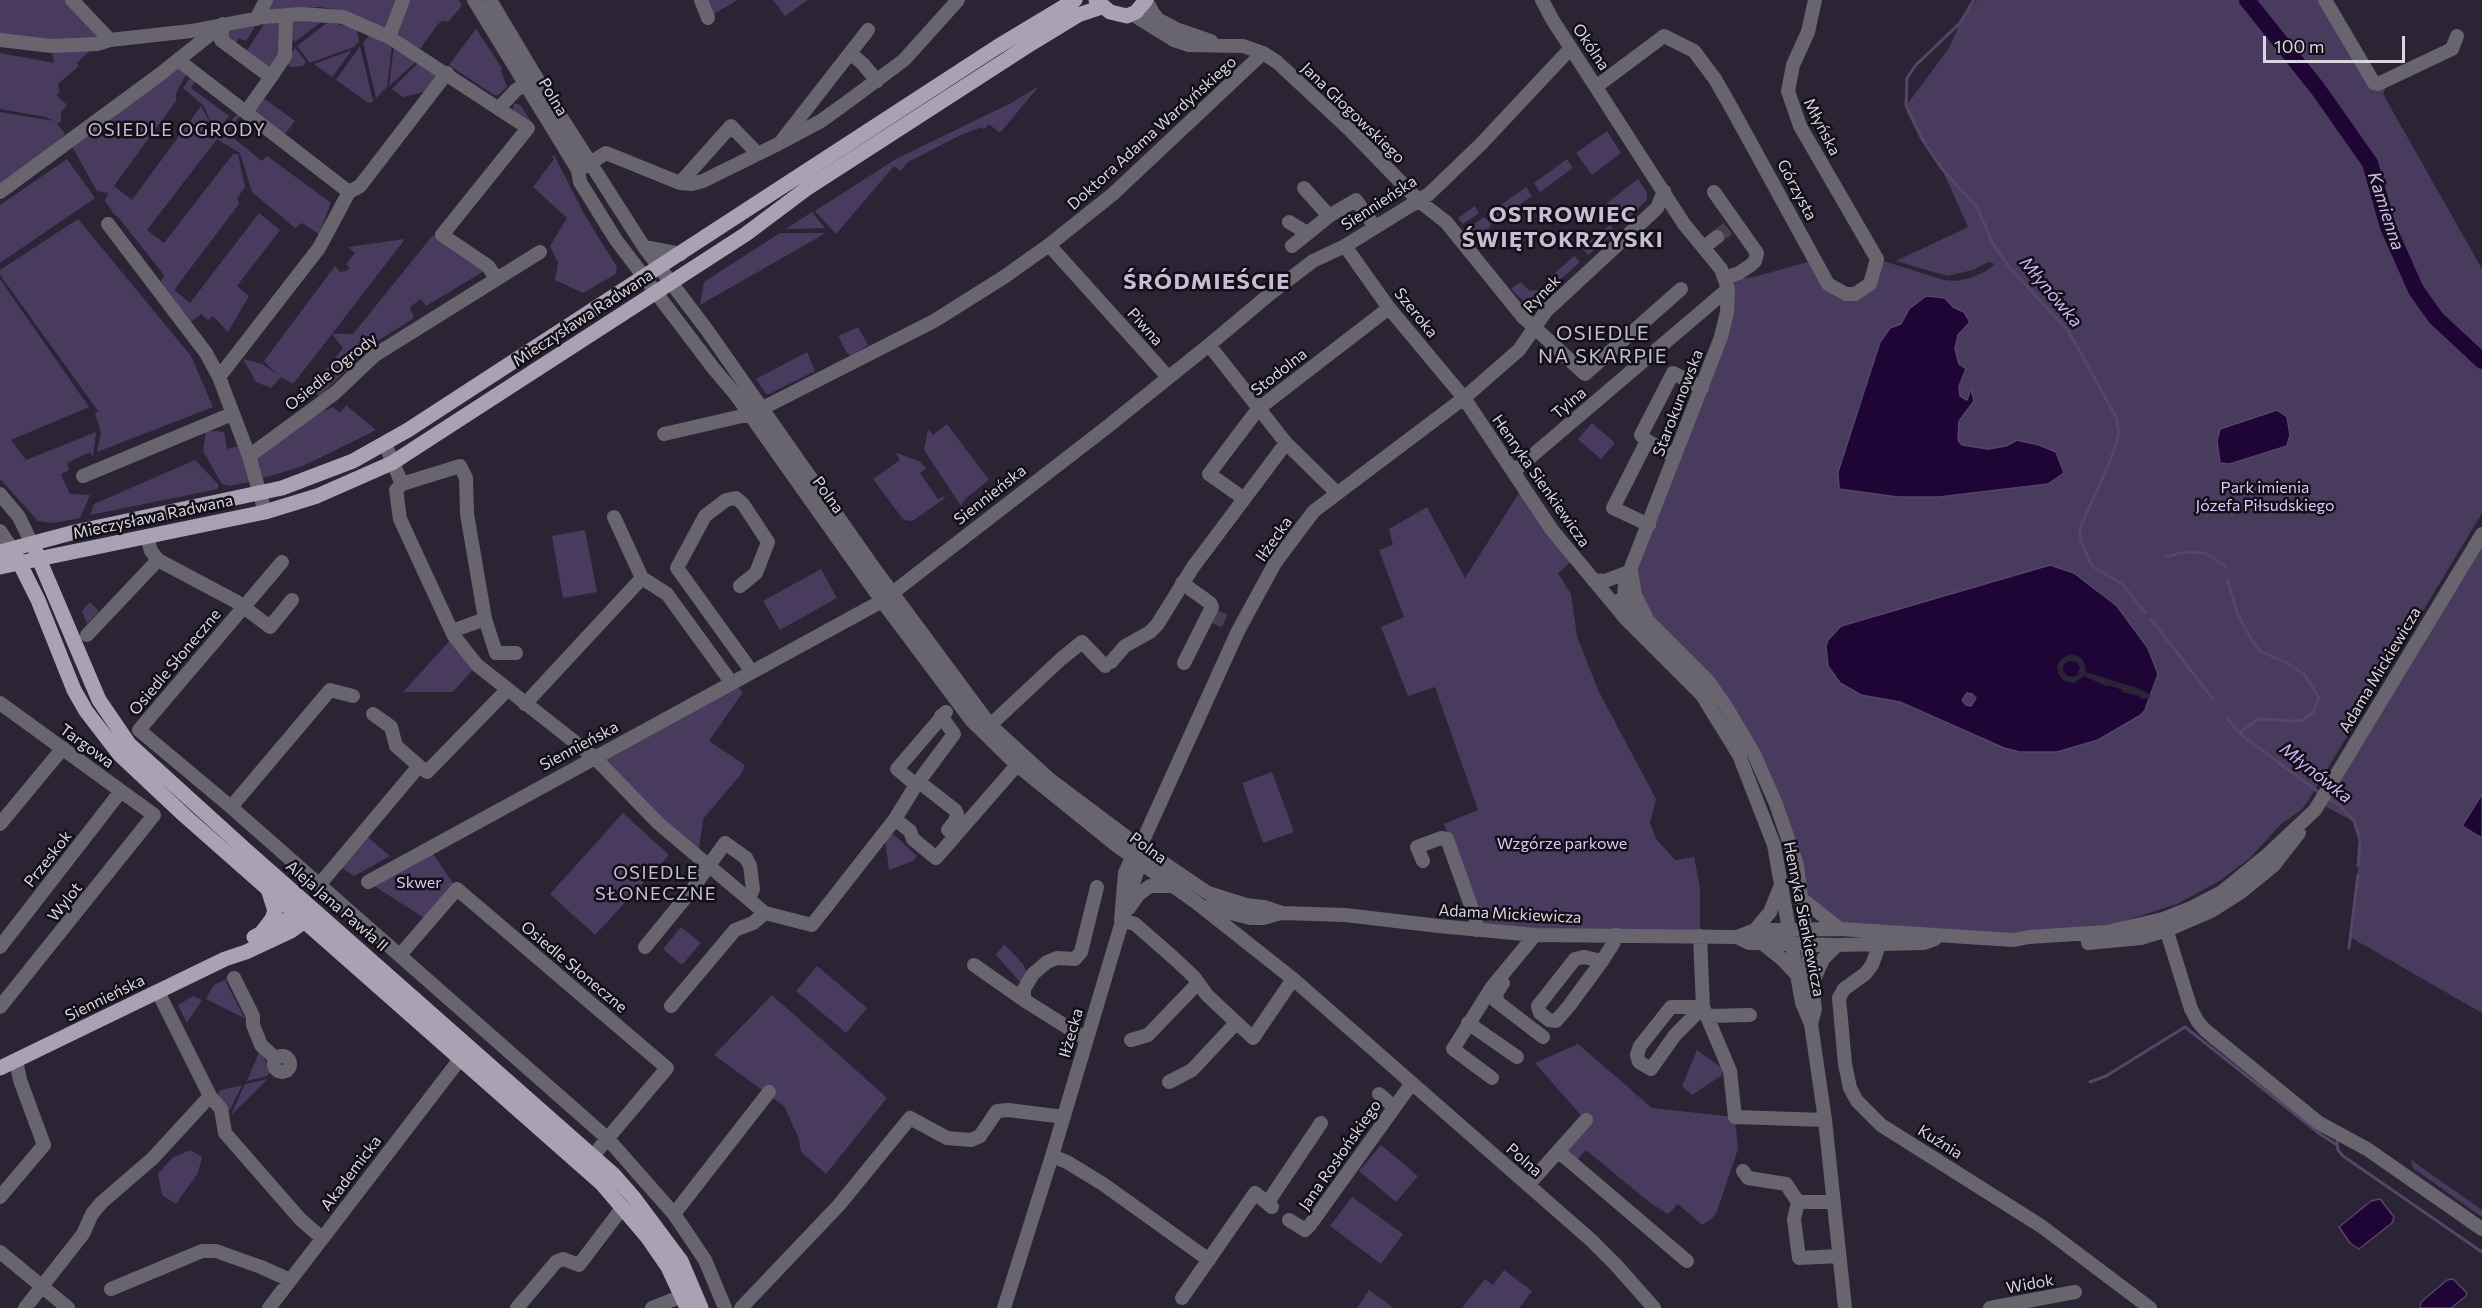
<!DOCTYPE html>
<html>
<head>
<meta charset="utf-8">
<style>
	body { margin:0 }
	#map { position:relative; width:2482px; height:1308px; overflow:hidden; background:#2b2435; font-family:Commissioner,sans-serif }
	canvas { display:block }
	.scale { position:absolute; left:2263px; top:36px; width:142px; height:27px; box-sizing:border-box; border:3px solid #dad6e1; border-top:0; padding-left:8px; font-size:18px; line-height:21px; white-space:nowrap; color:#dad6e1; -webkit-text-stroke:4px #120f17; paint-order:stroke }
</style>
</head>
<body>
<div id="map">
<canvas width="2482" height="1308"></canvas>
<div class="scale">100 m</div>
</div>
<script>
const context = document.querySelector('canvas').getContext('2d');
context.lineJoin = 'round';
function paint(path, color) {
  context.fillStyle = color;
  context.fill(path, 'evenodd');
}
function shape(rows) {
  const path = new Path2D();
  for (const r of rows) {
    if (r.length === 3) {
      path.moveTo(r[0] + r[2], r[1]);
      path.arc(r[0], r[1], r[2], 0, 2 * Math.PI);
      continue;
    }
    path.moveTo(r[0], r[1]);
    for (let i = 2; i < r.length; i += 2) path.lineTo(r[i], r[i + 1]);
  }
  return path;
}
function strokePath(path, color, width, dash) {
  context.strokeStyle = color;
  context.lineWidth = width;
  context.lineCap = dash ? 'butt' : 'round';
  context.setLineDash(dash || []);
  context.stroke(path);
}
function drawText(font, color, halo, rows, align = 'center') {
  context.font = font + ' Commissioner,sans-serif';
  context.lineWidth = 5;
  context.setLineDash([]);
  context.textBaseline = 'middle';
  context.strokeStyle = halo;
  context.fillStyle = color;
  for (const [text, x, y, turn = 0] of rows) {
    context.save();
    context.translate(x, y);
    context.rotate((+turn || 0) * Math.PI / 180);
    context.textAlign = isNaN(turn) ? turn : align;
    if (halo) context.strokeText(text, 0, 0);
    context.fillText(text, 0, 0);
    context.restore();
  }
}
paint(shape([
	[0,0,72,0,110,40,97,44,77,63,79,66,58,84,60,93,56,95,67,105,61,112,61,122,57,123,65,134,59,142,0,185,0,112,54,121,45,117,0,109,0,53,54,63,51,46,0,40],
	[266,0,459,0,462,6,448,22,442,21,438,24,420,49,390,32,346,11,319,7,261,12],
	[706,0,738,0,710,16],
	[773,0,808,0,785,16],
	[1977,0,2325,0,2371,80,2389,80,2383,94,2482,269,2482,513,2308,801,2301,810,2281,824,2250,858,2221,880,2177,904,2106,927,2016,933,2005,940,1840,929,1803,900,1797,865,1739,726,1649,622,1633,581,1721,337,1725,278,1740,279,1754,277,1815,260,1828,284,1863,290,1877,259,1944,280,1956,281,1970,278,1986,271,1995,264,1988,262,1973,270,1947,276,1896,261,1968,227,1942,169,1922,139,1906,106,1949,48,1960,23],
	[288,21,305,21,321,22,295,42,287,32],
	[281,22,278,56,269,68,246,52,264,24],
	[328,22,356,28,359,41,354,47,310,63,297,46],
	[256,25,246,41,239,38,235,44,225,37,226,33,232,28],
	[476,29,502,68,501,71,507,87,498,95,494,95,449,65],
	[370,34,392,45,387,87,376,98,363,43],
	[360,46,373,101,371,103,367,102,336,80],
	[394,46,418,60,389,86],
	[295,48,306,62,303,66,290,67,286,62],
	[352,50,332,77,314,64],
	[419,62,439,75,428,91,403,97,392,89],
	[178,69,184,69,187,73,176,93,176,101,114,186,132,200,201,106,213,128,204,106,183,88,191,76,196,80,191,88,229,116,215,135,217,138,237,114,240,116,227,133,262,161,267,156,331,203,319,234,302,223,295,228,252,192,240,153,217,139,147,230,164,243,233,154,238,154,245,187,237,198,239,204,174,290,190,303,259,213,280,230,237,286,249,296,228,332,213,316,208,320,201,314,191,322,170,296,157,289,164,275,119,218,114,214,105,201,108,193,97,191,69,141],
	[1039,86,1000,133,989,124,984,129,982,127,961,135,908,162,900,171,894,166,836,234,815,211,896,159,1011,103],
	[262,97,295,121,285,134,252,110],
	[514,103,520,105,533,124,517,114,513,109],
	[1607,131,1621,153,1592,175,1576,153],
	[554,155,584,214,617,267,616,274,583,293,555,280,558,263,550,246,567,218,533,187,554,159,552,157],
	[67,159,95,198,0,263,0,205],
	[1567,159,1573,168,1540,192,1534,183],
	[1638,179,1647,193,1647,200,1623,223,1607,203],
	[1526,187,1532,196,1500,218,1494,210],
	[1475,206,1479,213,1463,224,1458,218],
	[812,212,825,228,786,229],
	[1484,217,1491,224,1486,235,1492,244,1484,251,1467,229],
	[78,219,191,356,213,407,97,452,101,432,95,414,98,411,0,275,0,270],
	[1610,225,1616,232,1588,255,1582,248],
	[780,233,826,233,700,305,704,282],
	[433,235,486,270,426,306,421,299,410,307,414,318,373,344,320,396,308,392,343,348,332,334,293,384,281,377,271,388,256,382,243,359,262,364,277,374,264,361,335,266,340,272,346,271,350,268,346,264,355,253,348,247,405,239,332,334,353,334],
	[1574,256,1580,262,1553,286,1547,280],
	[0,279,89,407,11,440,26,460,96,432,93,457,90,452,67,463,69,470,61,474,70,494,90,495,80,518,54,523,38,521,0,479],
	[1520,282,1530,291,1542,289,1547,296,1537,304,1526,304,1511,289],
	[858,327,868,345,851,356,847,353,838,336],
	[807,352,815,371,767,395,756,379],
	[346,405,376,430,303,466,263,478,255,463,258,457,312,415,333,407,340,413],
	[1592,423,1615,443,1601,459,1578,439],
	[947,424,989,480,965,499,961,506,924,450,928,429,933,435],
	[206,430,224,432,227,449,238,446,251,478,249,482,229,486,222,484,203,451],
	[896,453,919,461,926,468,920,473,938,499,945,496,944,499,914,520,908,521,902,518,873,479,900,460],
	[195,460,218,484,218,489,90,515,94,504],
	[1519,493,1574,559,1558,573,1571,594,1577,636,1598,690,1656,799,1650,823,1656,839,1675,860,1694,857,1700,888,1700,936,1476,930,1444,824,1478,810,1435,687,1408,696,1381,627,1404,617,1379,550,1393,545,1389,529,1427,507,1465,578],
	[585,530,597,592,563,598,552,536],
	[2482,534,2482,1013,2350,937,2360,852,2358,831,2353,821,2319,803],
	[821,569,837,598,780,630,763,601],
	[90,602,99,611,87,624,82,611],
	[454,636,477,665,453,692,403,692],
	[731,682,743,692,709,741,745,765,741,774,703,819,698,856,595,758],
	[1272,772,1294,832,1263,843,1242,783],
	[623,813,669,855,595,935,550,894],
	[363,833,390,856,354,876,336,864],
	[892,833,917,856,913,861,889,870,885,839],
	[429,848,457,889,429,921,368,882],
	[681,927,701,943,682,965,663,949],
	[1004,944,1023,964,1028,976,1021,983,996,955],
	[817,966,867,1008,846,1033,796,991],
	[229,978,226,982,244,1017,248,1016,250,1021,206,999,214,985],
	[772,995,887,1098,826,1174,801,1152,799,1139,784,1106,714,1055],
	[193,996,202,1000,187,1023,178,1005],
	[1578,1044,1652,1108,1735,1117,1738,1149,1716,1214,1710,1220,1702,1225,1678,1204,1668,1214,1649,1202,1586,1150,1573,1165,1559,1152,1585,1120,1535,1063],
	[260,1050,271,1072,267,1076,247,1081],
	[1697,1050,1722,1068,1722,1075,1692,1095,1682,1086],
	[268,1079,231,1115,245,1084],
	[242,1085,225,1120,224,1120,218,1091],
	[1381,1145,1418,1176,1396,1202,1359,1171],
	[190,1150,202,1157,198,1173,176,1204,162,1195,158,1174,172,1158],
	[2411,1160,2482,1210,2482,1217,2413,1168],
	[1352,1197,1403,1234,1381,1264,1330,1226],
	[1504,1270,1532,1291,1519,1308,1462,1308,1485,1279,1493,1285],
	[1369,1290,1394,1308,1357,1308]
]), '#493b5e');
const water = shape([
	[1926,296,1945,298,1953,307,1964,312,1970,322,1958,335,1955,349,1959,364,1966,369,1959,386,1960,396,1967,400,1971,389,1974,401,1959,421,1958,440,1962,445,1988,449,2006,446,2017,440,2039,445,2056,452,2064,473,2048,484,1939,497,1898,497,1839,489,1838,472,1880,342,1890,328,1901,324,1909,309,1926,296],
	[2277,410,2287,417,2290,435,2287,446,2230,464,2220,463,2217,441,2220,429,2277,410],
	[2050,565,2074,573,2117,606,2148,648,2158,674,2145,710,2141,715,2098,740,2057,752,2020,752,2004,748,1900,702,1861,695,1840,683,1828,666,1826,646,1828,640,1841,626,2050,565],
	[1967,693,1972,694,1976,698,1971,706,1966,705,1962,700,1967,693],
	[2482,794,2482,838,2462,826,2482,794],
	[2380,1199,2394,1217,2392,1223,2359,1249,2350,1243,2339,1227,2371,1201,2380,1199],
	[2453,1279,2467,1293,2466,1296,2451,1308,2420,1308,2421,1302,2447,1280,2453,1279]
]);
paint(water, '#1e0536');
strokePath(water, '#564469', 1.5);
paint(shape([
	[2071,654,2080,657,2084,662,2086,672,2140,689,2151,695,2149,699,2139,698,2139,696,2122,692,2122,690,2109,685,2108,687,2084,676,2074,683,2064,681,2058,673,2057,666,2061,659],
	[2070,661,2076,662,2080,667,2078,674,2073,677,2067,676,2063,671,2064,664]
]), '#2b2435');
strokePath(shape([
	[1974,0,1960,23,1916,65,1907,78,1906,106,1922,139,1942,169,1977,207,1993,244,2011,269,2069,332,2116,417,2119,434,2111,459,2080,528,2080,540,2092,566,2122,584,2145,613],
	[2166,557,2185,552,2205,553,2225,566],
	[2227,579,2238,615,2253,642,2260,651,2287,663,2304,674,2319,698,2313,712,2303,720,2295,721,2258,719,2239,733],
	[2151,619,2213,699],
	[2227,718,2239,733,2321,794],
	[2327,798,2339,805,2354,821,2360,840,2358,866],
	[2349,948,2358,875],
	[2090,1082,2106,1076,2185,1027,2320,1134,2337,1145],
	[2337,1142,2338,1150,2343,1156,2482,1252]
]), '#564469', 3);
strokePath(shape([
	[2247,0,2318,89,2370,163,2388,227,2416,290,2436,318,2482,361]
]), '#1e0536', 16);
strokePath(shape([
	[1717,237,1731,226],
	[1212,615,1228,623]
]), '#453f4f', 14, [14, 7]);
strokePath(shape([
	[72,0,110,40],
	[474,0,567,152,578,170,580,182,616,240,714,369,736,395,882,601,972,721,1017,765,1116,845,1197,903,1293,979,1591,1240,1616,1265,1654,1308],
	[490,0,545,92,644,247,707,330,876,571,990,725,1048,778,1140,847,1208,893,1246,905,1264,907,1282,913,1345,915,1439,926,1535,935,1737,937,1755,930,1840,929,2014,940,2029,937,2107,932,2163,919,2191,908,2222,892,2266,856,2315,810,2482,534],
	[701,0,708,18],
	[1146,0,1153,13,1159,20,1176,29,1211,41],
	[1542,0,1552,19,1684,224,1721,269,1728,289,1727,312,1721,337,1625,583,1623,616],
	[2325,0,2374,83,2378,84,2452,49,2457,36],
	[1132,14,1174,40,1189,45,1243,46,1263,53,1277,62,1351,131,1419,201,1446,222,1523,317,1585,374,1681,289],
	[256,19,266,0],
	[223,24,221,40,271,77,285,56,286,15],
	[389,37,403,0],
	[0,40,51,46,97,44,110,40,191,31,264,17,301,14,343,17,389,37,528,128,442,235,488,266,496,278],
	[850,53,863,64,877,81],
	[178,60,349,192],
	[1597,86,1664,36,1694,51,1715,79,1731,107,1828,284,1846,294,1855,294,1870,284,1877,259,1800,126,1788,91,1793,65,1808,32,1815,0],
	[499,108,516,90,526,84],
	[246,112,271,77],
	[783,139,868,30],
	[584,167,606,153,680,183,692,184,703,181,776,145,821,121,850,100,904,60,958,0],
	[680,183,731,126,758,154],
	[1304,188,1329,216],
	[0,192,159,75,222,25],
	[1714,192,1757,253,1755,261,1751,265,1739,273,1725,278],
	[1289,222,1307,233],
	[108,224,206,353,219,377,249,456,265,512],
	[1049,245,1168,377],
	[1292,246,1329,216,1356,200,1375,227],
	[1345,246,1389,308,1464,398,1552,530,1626,619,1702,695,1739,755,1774,845,1802,1003,1811,1024,1825,1120,1845,1308],
	[644,247,681,254],
	[1704,247,1717,237],
	[1209,345,1286,443,1337,493],
	[219,377,319,248,349,192,360,186,447,73],
	[664,434,751,414,934,321,1004,277,1049,245,1113,194,1263,53],
	[1647,441,1641,435,1673,373,1702,388],
	[385,444,402,484,460,466,466,478,467,514,485,619],
	[249,456,335,393,375,355,540,252],
	[1513,472,1728,289],
	[83,476,232,414],
	[402,484,396,490,400,519,454,636,477,665,595,758,658,823,765,913,812,925,895,819,916,785,954,734,941,716],
	[0,494,19,517,32,544],
	[1243,498,1209,474,1258,409,1389,308],
	[614,517,642,578,667,594,731,682],
	[1649,525,1613,508,1647,441,1675,456],
	[0,531,12,549],
	[147,536,151,551,158,560],
	[282,562,139,730,231,807,607,1138,674,1214,705,1260,725,1308],
	[1631,571,1635,595,1646,617],
	[1593,580,1605,581,1631,571],
	[1182,583,1210,603,1212,607,1184,663],
	[740,586,756,573,768,542,743,504,736,498,726,500,705,516,677,568,752,672],
	[1620,600,1649,622,1708,681,1725,705,1754,754,1776,804,1797,865,1815,1009,1811,1024],
	[452,631,485,619,496,653,516,653],
	[87,635,158,560,237,602,270,627,292,600],
	[1111,662,1125,646,1150,632,1157,625,1193,567,1286,443],
	[0,703,154,815,0,1007],
	[525,704,642,578],
	[986,729,1061,659,1082,642,1105,666],
	[419,766,427,772,507,690],
	[919,782,955,810,957,814,955,821,948,830],
	[916,785,897,769,946,712],
	[231,807,330,690,353,696],
	[895,819,910,831,913,839,936,858,1017,765],
	[0,824,63,748],
	[1423,861,1417,847,1441,838,1447,839,1476,920,1476,930],
	[368,882,882,601,1107,427,1209,345,1271,293,1313,261,1345,246,1429,194,1481,144,1571,48],
	[319,885,419,766,396,746,391,727,373,714],
	[1803,900,1840,929],
	[1208,907,1250,918,1263,918,1282,913],
	[1129,908,1138,895,1150,886,1173,886],
	[2163,919,2191,1009,2198,1022,2205,1030,2319,1123,2367,1149,2482,1229],
	[1121,920,1125,873,1132,857,1140,847,1238,631,1275,563,1295,536,1314,511,1464,398,1519,350,1546,311,1657,208,1664,191],
	[1121,920,1135,924,1176,960,1194,977,1207,995,1253,1038,1293,979],
	[1755,930,1770,912,1781,885],
	[1877,931,1877,951,1872,965,1865,974,1844,989,1839,998,1845,1064,1850,1088,1857,1101,1881,1125,2041,1226,2150,1308],
	[1700,936,1703,1007,1675,1035,1651,1069,1639,1062,1637,1055,1640,1046,1671,1007,1703,1007,1730,1071,1735,1117,1825,1120],
	[1737,937,1749,943,1837,945,1924,943,1935,939],
	[1762,943,1782,959,1798,976],
	[2088,943,2141,938,2167,930,2211,911,2241,892,2274,865,2299,833],
	[0,947,121,791],
	[645,947,690,892,725,843,746,858,750,866,753,889,749,899],
	[400,955,457,889,667,1068,586,1164],
	[1584,957,1602,961,1569,1006,1556,1021,1549,1020,1540,1013,1538,1006,1575,959,1584,957],
	[1602,961,1613,944,1616,935],
	[974,965,1024,1000],
	[234,978,253,1016,253,1025,261,1045,275,1058],
	[1813,981,1823,959,1837,945],
	[1503,983,1497,992,1496,1001,1543,1037],
	[158,992,210,1096,221,1109,225,1133,301,1220,322,1238],
	[671,1006,735,930,753,923,765,913],
	[1707,1016,1750,1015],
	[1468,1023,1517,1057],
	[1086,1039,1024,1000,1024,989,1033,974,1047,962,1057,958,1075,959,1081,952,1097,887],
	[1131,1040,1148,1035,1198,983],
	[282,1064,8],
	[1492,1078,1453,1049,1492,987,1535,935],
	[1169,1082,1192,1070,1236,1023],
	[1379,1094,1394,1107],
	[1559,1152,1687,1261],
	[1052,1156,1067,1162,1103,1184,1209,1260],
	[1743,1171,1748,1178,1786,1184,1798,1202,1833,1202],
	[1528,1185,1586,1120],
	[0,1197,44,1145,20,1080,16,1061],
	[1268,1202,1321,1123],
	[1798,1202,1794,1219,1799,1258,1839,1256],
	[674,1214,769,1092],
	[1289,1220,1305,1230,1310,1225,1412,1083],
	[0,1252,68,1308],
	[111,1289,202,1251,216,1251,261,1267,290,1280],
	[1182,1298,1255,1193,1272,1207],
	[25,1308,83,1234,92,1214,101,1203,153,1158,210,1096],
	[269,1308,460,1059],
	[517,1308,556,1262,563,1259,579,1265,623,1207],
	[652,1308,692,1292],
	[741,1308,839,1205,910,1118,947,1138,971,1140,980,1136,997,1111,1008,1110,1064,1117],
	[1004,1308,1052,1156,1138,868,1140,855],
	[1990,1308,2075,1292]
]), '#68656e', 14);
strokePath(shape([
	[1096,0,1110,12,1127,16,1136,12,1146,0],
	[0,552,75,532,282,488,353,461,408,430,997,47,1075,0],
	[36,552,99,700,129,744,247,851,613,1174,634,1198,681,1261,701,1308],
	[15,554,38,600,74,690,86,711,119,754,185,816,602,1184,648,1238,668,1267,687,1308],
	[0,567,265,512,317,496,392,463,746,234,806,189,1032,43,1078,15,1102,7],
	[262,932,272,919,275,911,268,889],
	[254,937,297,914,303,908],
	[0,1068,225,959,246,952,291,931,312,916]
]), '#a8a2b4', 15);
drawText('16px', '#dad6e1', '#120f17', [
	["Okólna",1591,47,56],
	["Polna",553,97,59],
	["Jana Głogowskiego",1353,113,44],
	["Młyńska",1822,127,63],
	["Doktora Adama Wardyńskiego",1152,133,-42],
	["Górzysta",1797,190,62],
	["Siennieńska",1379,203,-33],
	["Rynek",1542,294,-46],
	["Szeroka",1416,313,51],
	["Mieczysława Radwana",583,318,-33],
	["Piwna",1145,327,48],
	["Osiedle Ogrody",331,372,-39],
	["Stodolna",1279,372,-38],
	["Tylna",1569,403,-40],
	["Starokunowska",1678,403,-69],
	["Henryka Sienkiewicza",1541,481,55],
	["Polna",828,495,54],
	["Siennieńska",990,495,-38],
	["Mieczysława Radwana",153,517,-12],
	["Iłżecka",1274,539,-55],
	["Osiedle Słoneczne",175,662,-50],
	["Adama Mickiewicza",2380,670,-59],
	["Targowa",87,746,36],
	["Siennieńska",579,746,-28],
	["Polna",1148,848,36],
	["Przeskok",48,859,-52],
	["Wylot",65,902,-52],
	["Aleja Jana Pawła II",337,906,41],
	["Adama Mickiewicza",1510,914,3],
	["Henryka Sienkiewicza",1804,919,79],
	["Osiedle Słoneczne",574,967,40],
	["Siennieńska",105,998,-26],
	["Iłżecka",1071,1033,-74],
	["Kuźnia",1940,1142,32],
	["Jana Rosłońskiego",1340,1155,-55],
	["Polna",1524,1160,41],
	["Akademicka",351,1173,-53],
	["Widok",2030,1284,-10]
]);
drawText('16px', '#dbc8fa', '#120f17', [
	["Park imienia",2265,488],
	["Józefa Piłsudskiego",2265,506],
	["Wzgórze parkowe",1562,844],
	["Skwer",419,883]
]);
context.letterSpacing = '1.5px';
drawText('18px', '#c6bed4', '#120f17', [
	["OSIEDLE OGRODY",177,130],
	["OSIEDLE",656,873],
	["SŁONECZNE",656,894]
]);
context.letterSpacing = '0px';
drawText('italic 18px', '#d1b7fa', '#120f17', [
	["Kamienna",2386,211,72],
	["Młynówka",2051,292,50],
	["Młynówka",2316,773,38]
]);
context.letterSpacing = '1.5px';
drawText('20px', '#c6bed4', '#120f17', [
	["OSIEDLE",1603,333],
	["NA SKARPIE",1603,356]
]);
context.letterSpacing = '0px';
context.letterSpacing = '1.5px';
drawText('bold 22px', '#c6bed4', '#120f17', [
	["OSTROWIEC",1563,215],
	["ŚWIĘTOKRZYSKI",1563,240],
	["ŚRÓDMIEŚCIE",1207,282]
]);
context.letterSpacing = '0px';
</script>
</body>
</html>
